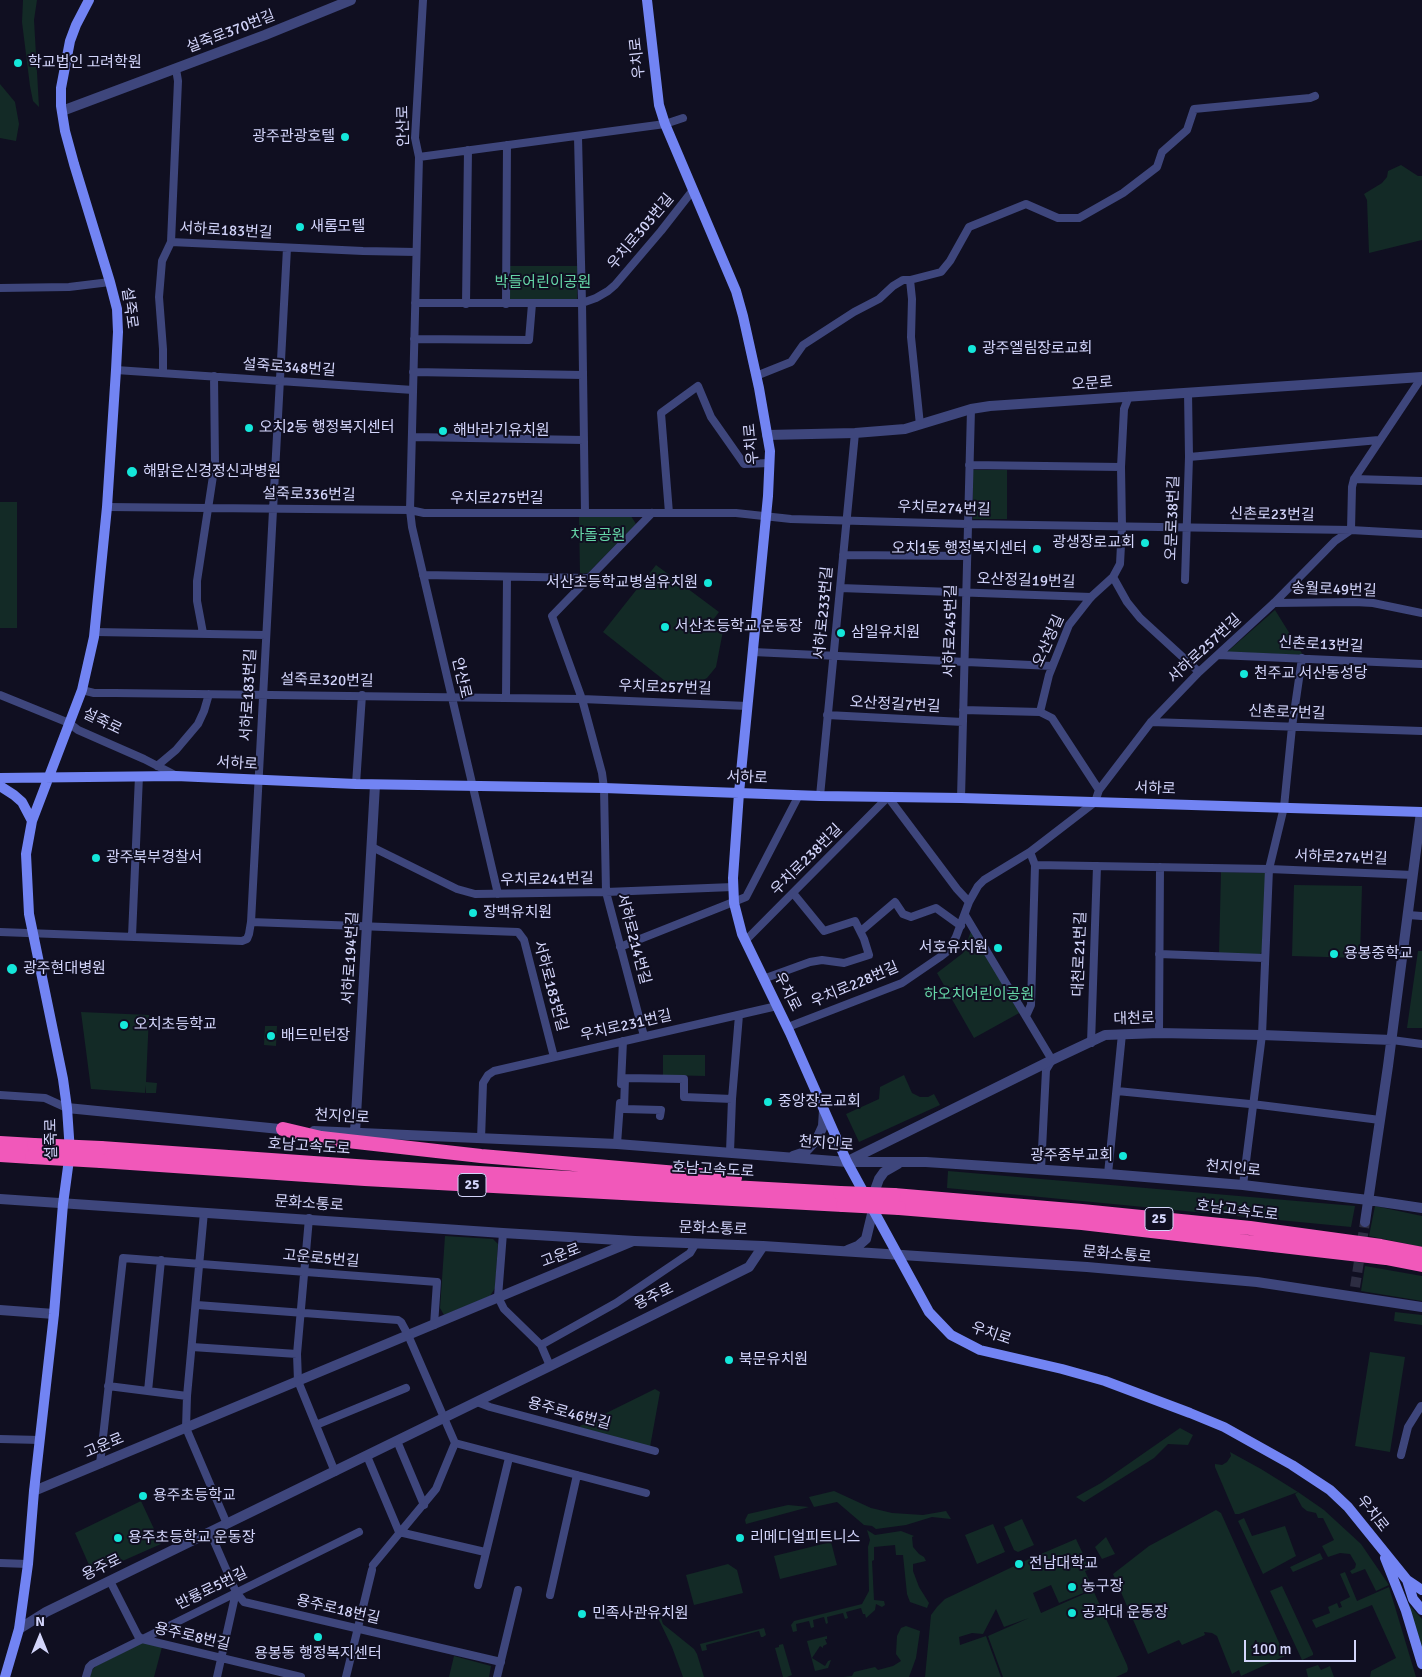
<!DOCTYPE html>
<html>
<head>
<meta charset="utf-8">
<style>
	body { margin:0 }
	#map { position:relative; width:1422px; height:1677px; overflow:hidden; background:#100f21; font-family:Signika,sans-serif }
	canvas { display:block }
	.north { position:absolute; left:15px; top:1612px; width:50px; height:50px; -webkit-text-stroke:4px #100f21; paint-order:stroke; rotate:0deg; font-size:14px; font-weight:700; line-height:20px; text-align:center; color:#d3d5fb }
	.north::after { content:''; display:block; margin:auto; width:18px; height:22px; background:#d3d5fb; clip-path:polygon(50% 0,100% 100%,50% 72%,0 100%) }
	.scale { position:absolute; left:1244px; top:1640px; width:112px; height:22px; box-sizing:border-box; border:2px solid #d3d5fb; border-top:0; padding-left:6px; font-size:15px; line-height:18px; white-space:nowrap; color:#d3d5fb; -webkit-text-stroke:4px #100f21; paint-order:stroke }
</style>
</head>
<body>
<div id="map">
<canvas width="1422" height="1677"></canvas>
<div class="north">N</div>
<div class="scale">100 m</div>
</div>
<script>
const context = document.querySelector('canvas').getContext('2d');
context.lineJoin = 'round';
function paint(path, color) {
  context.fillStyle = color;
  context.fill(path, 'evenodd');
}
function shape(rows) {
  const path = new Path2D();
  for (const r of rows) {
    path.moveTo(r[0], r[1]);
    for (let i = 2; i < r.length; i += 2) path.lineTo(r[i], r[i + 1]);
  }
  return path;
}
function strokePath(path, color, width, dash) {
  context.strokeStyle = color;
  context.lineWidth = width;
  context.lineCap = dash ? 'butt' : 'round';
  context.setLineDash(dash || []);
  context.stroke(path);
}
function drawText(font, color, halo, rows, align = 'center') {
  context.font = font + ' Signika,"Noto Sans KR",sans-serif';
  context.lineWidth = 4;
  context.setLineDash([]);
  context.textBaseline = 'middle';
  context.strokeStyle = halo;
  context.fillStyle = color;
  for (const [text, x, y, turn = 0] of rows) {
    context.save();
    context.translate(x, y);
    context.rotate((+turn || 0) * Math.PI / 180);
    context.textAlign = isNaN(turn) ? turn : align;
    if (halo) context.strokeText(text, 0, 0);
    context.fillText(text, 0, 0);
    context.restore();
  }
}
paint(shape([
	[23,0,37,0,34,20,39,107,33,101,30,86,22,22],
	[0,84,15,102,19,124,16,141,0,138],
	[1401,165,1418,176,1422,176,1422,240,1369,253,1367,200,1364,194,1382,183,1387,177,1388,171],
	[508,266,578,266,577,300,508,299],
	[973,470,1007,470,1007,519,973,519],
	[0,502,17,502,17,628,0,628],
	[631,516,636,524,588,573,580,574,579,517],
	[656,565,719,612,713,620,722,622,724,626,716,667,707,678,693,685,674,688,603,632],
	[1275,610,1303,655,1227,652],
	[1221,872,1266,873,1262,952,1258,956,1219,954],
	[1294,885,1362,886,1360,958,1292,956],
	[971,931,1021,1012,974,1038,937,973,963,953],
	[1418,951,1422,951,1422,1028,1407,1028],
	[81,1012,149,1015,146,1082,157,1083,156,1093,146,1093,146,1085,145,1093,91,1089],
	[265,1026,277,1026,276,1046,264,1045],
	[663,1055,705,1055,705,1076,663,1075],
	[904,1075,912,1093,920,1097,928,1097,934,1094,940,1105,859,1142,846,1114,879,1099,880,1087],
	[948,1171,1355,1206,1351,1227,947,1188],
	[1375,1206,1422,1216,1422,1247,1369,1236],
	[445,1236,493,1239,498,1244,495,1288,490,1296,444,1315,440,1308],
	[1365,1266,1422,1276,1422,1301,1361,1291],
	[1395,1312,1422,1315,1422,1325,1394,1321],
	[1370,1352,1405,1357,1390,1452,1355,1446],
	[655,1389,660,1392,650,1447,579,1428,580,1426],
	[1180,1428,1193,1435,1188,1445,1168,1444,1154,1458,1084,1502,1076,1497,1101,1483],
	[1230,1452,1261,1469,1298,1492,1239,1514,1235,1514,1215,1467,1215,1464,1222,1465,1227,1462,1231,1456],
	[834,1491,871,1508,892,1513,923,1515,946,1511,951,1519,932,1517,906,1525,876,1529,872,1526,864,1525,837,1502,814,1507,809,1497],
	[1298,1492,1324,1510,1361,1544,1389,1585,1376,1591,1365,1569,1352,1574,1350,1571,1355,1568,1356,1564,1350,1554,1340,1553,1328,1557,1322,1546,1334,1540,1323,1518,1318,1518,1316,1513,1307,1511,1302,1507,1295,1494],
	[141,1501,161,1544,93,1574,75,1533],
	[788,1505,809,1507,746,1524,745,1520,748,1514],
	[1216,1510,1221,1513,1285,1656,1241,1676,1239,1670,1232,1674,1217,1636,1212,1633,1204,1632,1205,1635,1182,1645,1179,1640,1148,1654,1113,1574,1149,1546],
	[1244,1518,1252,1536,1285,1526,1296,1556,1263,1574,1238,1521],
	[1022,1519,1034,1545,1018,1552,1014,1550,1004,1527],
	[993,1524,1005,1552,977,1564,965,1535],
	[867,1530,875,1535,901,1531,914,1536,912,1537,913,1547,919,1554,924,1557,926,1561,913,1564,913,1571,919,1587,929,1603,927,1608,910,1602,907,1594,903,1555,896,1555,895,1545,874,1547,874,1560,872,1561,874,1600,884,1601,885,1605,882,1607,876,1604,875,1610,866,1618,865,1614,863,1614,861,1608,846,1612,848,1618,845,1619,843,1613,827,1617,828,1623,826,1624,824,1617,813,1620,814,1627,811,1628,809,1621,796,1624,797,1631,793,1632,791,1625,794,1621,862,1604,869,1591,868,1547,870,1540],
	[1106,1537,1115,1554,1102,1559,1095,1547],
	[1076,1539,1090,1569,1085,1571,1093,1589,1059,1603,1051,1585,1033,1593,1041,1613,1093,1590,1127,1665,1128,1669,1127,1672,1116,1677,1003,1677,988,1636,1029,1618,1004,1627,996,1609,983,1634,972,1633,959,1637,960,1645,986,1636,1001,1677,925,1677,931,1615,937,1607,945,1599,1027,1560],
	[831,1542,837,1565,780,1579,774,1556],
	[1320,1553,1323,1559,1293,1572,1290,1567],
	[728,1564,737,1570,743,1593,694,1605,686,1575],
	[1345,1572,1357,1601,1389,1587,1416,1677,1370,1677,1371,1671,1396,1658,1372,1605,1316,1628,1312,1620,1330,1613,1328,1607,1337,1603,1339,1608,1342,1607,1340,1602,1350,1597,1340,1574],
	[1282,1586,1313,1653,1313,1655,1302,1660,1270,1591],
	[1394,1588,1422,1619,1422,1667],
	[658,1618,661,1618,663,1624,694,1649,697,1654,704,1677,683,1677,672,1647],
	[906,1626,920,1631,916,1658,909,1677,843,1677,852,1676,854,1672,875,1667,878,1670,893,1666,901,1661,896,1654,897,1636,901,1628],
	[764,1628,766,1635,763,1637,761,1637,759,1631,706,1645,707,1650,702,1651,700,1644],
	[827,1636,827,1639,825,1639,827,1644,823,1646,823,1648,820,1646,812,1658,825,1666,828,1661,831,1660,828,1668,815,1671,807,1641],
	[143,1642,162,1647,154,1677,89,1677,93,1669,96,1666],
	[783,1644,792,1675,787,1677,783,1677,775,1648,779,1647,779,1645],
	[454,1656,491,1666,489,1677,449,1677],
	[1318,1665,1321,1670,1330,1666,1334,1677,1308,1677,1306,1669]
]), '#132a26');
strokePath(shape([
	[1355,1287,1365,1222]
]), '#2d2d42', 10, [10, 5]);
strokePath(shape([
	[423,0,415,138,419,157,410,510,412,527,498,894],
	[578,137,582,303,585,513],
	[419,157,665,124,683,118],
	[171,242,363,251,416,252],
	[171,242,178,81,176,69],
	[287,248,251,922,518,932,524,940,554,1057],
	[910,280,912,299,911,337,920,425],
	[0,288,69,287,110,282],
	[415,303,582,303,596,298,608,291,615,285,661,231,693,190],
	[466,304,468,150],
	[506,304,507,145],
	[414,339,529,340,532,304],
	[116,370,413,390],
	[413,372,583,375],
	[163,373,163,349,159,297,162,261,171,242],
	[756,376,791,362,803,345,854,312,879,299,893,286,903,280,910,280,941,272,950,261,969,227,1026,204,1058,218,1079,218,1123,193,1157,167,1162,152,1187,130,1194,109,1310,98,1315,96],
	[413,437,584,440],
	[1189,457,1379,440],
	[969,465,1121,467],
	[1354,479,1422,481],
	[107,507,410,510,424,513,736,513,791,519,968,524,1351,530,1422,534],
	[669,513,661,413,698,386,711,417,744,464,770,463],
	[843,555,967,556],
	[423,575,588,578],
	[1113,577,1127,602,1140,618,1199,672],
	[1185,580,1189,457,1188,392],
	[840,588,1091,597],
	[1274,603,1355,602,1373,603,1422,613],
	[95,632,266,635],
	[203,633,197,601,197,581,215,463,214,376],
	[753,652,1052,666],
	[1218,655,1422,664],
	[82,690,94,693,115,693,582,699,747,706],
	[0,695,69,723,78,730,144,759,175,775],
	[506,698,507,577],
	[963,710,1040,712],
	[827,715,963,722],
	[1151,722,1422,731],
	[157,766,176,750,198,724,204,711,209,694],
	[356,784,362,695],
	[1099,790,1052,718,1040,712,1049,675,1069,625,1091,597,1113,577,1120,564,1122,526,1121,467,1124,409,1129,396],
	[820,796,855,433],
	[961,798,971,409],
	[372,847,457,889,475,894,606,892,733,887],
	[1035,865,1269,869,1413,875],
	[965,915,1052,1060,1046,1070,1041,1169],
	[1408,915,1422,916],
	[861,931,895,902,903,914,911,917,936,908,961,926],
	[0,932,242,941,247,939,249,934,251,922],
	[132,936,139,776],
	[745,941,888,797,957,889,969,902],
	[620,947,746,897,799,795],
	[1159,954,1264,958],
	[763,979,810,962,822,960,844,963,869,955,864,939,855,921,824,931,793,893],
	[1026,1016,1031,1005,1035,865,1030,852],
	[788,1027,902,983,940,957,949,950,956,937,969,902,978,886,984,880,1030,852,1095,802,1099,790,1151,722,1199,672,1274,603,1335,541,1351,530,1352,487,1354,479,1422,377],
	[1159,1033,1160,867],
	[644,1036,606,892,604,788,602,773,582,699,552,616,652,513],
	[1392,1040,1422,1044],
	[1091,1043,1097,866],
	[621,1084,623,1041],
	[1117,1091,1260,1105,1380,1120],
	[0,1095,45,1098,67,1108],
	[660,1116,661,1110,624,1109,625,1078,684,1079,684,1097,732,1099],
	[481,1139,483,1083,488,1075,494,1071,777,1006],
	[617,1144,620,1103],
	[730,1152,732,1099,739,1015],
	[1108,1174,1122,1034],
	[1243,1185,1262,1035,1269,869,1284,807,1292,727,1302,658],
	[204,1212,187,1396,186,1428,227,1524],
	[309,1218,297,1354,298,1381,335,1472],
	[503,1233,498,1297,504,1309,541,1345],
	[197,1305,398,1320,401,1322,408,1335,455,1443,646,1493],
	[192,1347,297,1354],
	[550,1366,541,1345,616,1303,690,1253,696,1243],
	[108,1386,187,1396],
	[148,1391,161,1260],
	[477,1402,490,1407,655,1451],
	[316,1425,406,1388],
	[0,1439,40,1440],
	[397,1441,424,1505],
	[1401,1455,1408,1427,1421,1406,1422,1406],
	[367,1456,399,1532],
	[100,1464,123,1258,437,1282,434,1325],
	[210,1532,236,1592,244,1602,501,1662],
	[399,1532,485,1552],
	[0,1563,28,1564],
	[373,1565,436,1489,455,1443],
	[110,1581,138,1636,142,1639,301,1677],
	[478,1585,509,1458],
	[550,1595,577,1475],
	[86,1677,89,1667,92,1664,359,1532],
	[217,1677,236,1592],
	[346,1677,372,1570],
	[497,1677,518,1590]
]), '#3e467c', 8);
strokePath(shape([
	[62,111,265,35,351,0],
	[767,435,855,433,905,429,971,409,990,406,1422,377],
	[67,1108,290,1130],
	[314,1131,617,1144,847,1162,926,1162,1108,1174,1243,1185,1368,1200,1422,1208],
	[355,1133,375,785],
	[793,1156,805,1152,817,1139,823,1126,824,1110],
	[850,1160,1052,1060,1105,1035,1159,1033,1262,1035,1392,1040],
	[0,1199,503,1233,635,1241,763,1246,1087,1267,1257,1282,1422,1307],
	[871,1201,879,1179,884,1172,898,1164],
	[1365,1222,1388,1066,1421,812],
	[848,1250,858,1246,866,1239,873,1210],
	[0,1310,54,1314],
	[34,1491,631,1242],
	[19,1629,46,1612,550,1366,749,1267,763,1246]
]), '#3e467c', 10);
strokePath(shape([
	[647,0,659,105,665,124,736,291,743,316,759,388,770,451,768,496,739,793,733,878,734,903,742,934,790,1033,847,1162,929,1312,951,1335,980,1350,1062,1369,1105,1381,1190,1413,1224,1427,1292,1465,1330,1490,1348,1507,1407,1580,1422,1590],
	[0,778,176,776,356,784,604,788,820,796,961,798,1422,812],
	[0,786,14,795,22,802,32,821],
	[1385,1558,1406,1611,1422,1664],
	[1407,1580,1413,1599,1422,1610],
	[5,1677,19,1629,28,1564,34,1491,54,1314,63,1204,70,1152,67,1108,63,1079,29,914,26,854,32,821,82,690,94,637,107,507,116,370,118,332,117,309,110,282,74,164,65,131,61,106,61,88,70,41,76,25,89,0]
]), '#7284f3', 10);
strokePath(shape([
	[283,1129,321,1138,481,1156,735,1178],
	[0,1143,34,1145],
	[101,1148,370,1167,840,1193],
	[0,1155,32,1157],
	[101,1161,365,1179,843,1205],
	[894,1195,1082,1211,1250,1228,1381,1246,1422,1254],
	[899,1208,1082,1223,1386,1258,1422,1265]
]), '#f158ba', 14);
strokePath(shape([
	[34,1145,101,1148],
	[32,1157,101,1161],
	[840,1193,894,1195],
	[843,1205,899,1208]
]), '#f158ba', 14);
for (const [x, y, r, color] of [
	[18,63,5,"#14e7da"],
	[345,137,5,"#14e7da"],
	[300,227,5,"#14e7da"],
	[972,349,5,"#14e7da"],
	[249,428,5,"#14e7da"],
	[443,431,5,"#14e7da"],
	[132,472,6,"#14e7da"],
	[1145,543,5,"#14e7da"],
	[1037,549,5,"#14e7da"],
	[708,583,5,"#14e7da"],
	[665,627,5,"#14e7da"],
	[841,633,5,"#14e7da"],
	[1244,674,5,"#14e7da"],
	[96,858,5,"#14e7da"],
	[473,913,5,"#14e7da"],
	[998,948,5,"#14e7da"],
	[1334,954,5,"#14e7da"],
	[12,969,6,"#14e7da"],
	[124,1025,5,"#14e7da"],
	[271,1036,5,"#14e7da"],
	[768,1102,5,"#14e7da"],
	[1123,1156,5,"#14e7da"],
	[729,1360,5,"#14e7da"],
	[143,1496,5,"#14e7da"],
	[118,1538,5,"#14e7da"],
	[740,1538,5,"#14e7da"],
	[1019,1564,5,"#14e7da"],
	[1072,1587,5,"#14e7da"],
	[1072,1613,5,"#14e7da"],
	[582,1614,5,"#14e7da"],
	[318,1637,5,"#14e7da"]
]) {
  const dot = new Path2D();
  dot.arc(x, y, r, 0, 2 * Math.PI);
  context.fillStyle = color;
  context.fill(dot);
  strokePath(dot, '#100f21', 2);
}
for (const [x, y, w] of [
	[472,1185,28],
	[1159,1219,28]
]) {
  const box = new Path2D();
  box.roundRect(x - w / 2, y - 11.5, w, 23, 4);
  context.fillStyle = '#100f21';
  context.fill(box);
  strokePath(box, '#d3d5fb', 1);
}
drawText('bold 14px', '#d3d5fb', null, [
	["25",472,1185],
	["25",1159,1219]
]);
drawText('15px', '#d3d5fb', '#100f21', [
	["설죽로370번길",231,32,-21],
	["우치로",638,58,-96],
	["안산로",404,126,-91],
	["서하로183번길",226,231,3],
	["우치로303번길",641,232,-50],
	["설죽로",129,308,82],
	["설죽로348번길",289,368,4],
	["오문로",1092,384,-4],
	["우치로",752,444,-95],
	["설죽로336번길",309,495,1],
	["우치로275번길",497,499],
	["우치로274번길",944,509,2],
	["신촌로23번길",1272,515,1],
	["오문로38번길",1173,518,-88],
	["오산정길19번길",1026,581,2],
	["송월로49번길",1334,590,2],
	["서하로233번길",824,613,-85],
	["서하로245번길",951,631,-89],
	["오산정길",1049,641,-66],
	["신촌로13번길",1321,645,3],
	["서하로257번길",1205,649,-43],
	["안산로",461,678,77],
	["설죽로320번길",327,681,1],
	["우치로257번길",665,688,2],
	["서하로183번길",249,695,-87],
	["오산정길7번길",895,705,3],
	["신촌로7번길",1287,713,2],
	["설죽로",102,722,26],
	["서하로",237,764,3],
	["서하로",747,778,2],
	["서하로",1155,789,2],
	["서하로274번길",1341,858,2],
	["우치로238번길",807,860,-45],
	["우치로241번길",547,880,-1],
	["서하로214번길",633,939,75],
	["대천로21번길",1080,954,-88],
	["서하로194번길",351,958,-87],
	["우치로228번길",855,985,-23],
	["서하로183번길",550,986,75],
	["우치로",787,992,63],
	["대천로",1134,1019,-2],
	["우치로231번길",626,1026,-13],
	["천지인로",342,1117,3],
	["설죽로",52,1139,-91],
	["천지인로",826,1144,4],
	["호남고속도로",309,1147,4],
	["천지인로",1233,1169,5],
	["호남고속도로",713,1170,3],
	["문화소통로",309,1204,4],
	["호남고속도로",1237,1211,7],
	["문화소통로",713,1229,2],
	["문화소통로",1117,1255,5],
	["고운로",561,1256,-21],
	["고운로5번길",321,1259,5],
	["용주로",654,1297,-26],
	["우치로",991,1334,19],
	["용주로46번길",569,1414,15],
	["고운로",104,1446,-23],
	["우치로",1372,1514,52],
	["용주로",102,1568,-26],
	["반룡로5번길",212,1589,-26],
	["용주로18번길",338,1610,13],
	["용주로8번길",192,1637,13]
]);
drawText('15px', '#d3d5fb', '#100f21', [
	["학교법인 고려학원",28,63],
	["광주관광호텔",335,137,"right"],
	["새롬모텔",310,227],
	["광주엘림장로교회",982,349],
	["오치2동 행정복지센터",259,428],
	["해바라기유치원",453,431],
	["해맑은신경정신과병원",143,472],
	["광생장로교회",1135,543,"right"],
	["오치1동 행정복지센터",1027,549,"right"],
	["서산초등학교병설유치원",698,583,"right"],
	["서산초등학교 운동장",675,627],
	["삼일유치원",851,633],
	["천주교 서산동성당",1254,674],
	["광주북부경찰서",106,858],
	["장백유치원",483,913],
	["서호유치원",988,948,"right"],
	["용봉중학교",1344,954],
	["광주현대병원",23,969],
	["오치초등학교",134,1025],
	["배드민턴장",281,1036],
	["중앙장로교회",778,1102],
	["광주중부교회",1113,1156,"right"],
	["북문유치원",739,1360],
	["용주초등학교",153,1496],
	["용주초등학교 운동장",128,1538],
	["리메디얼피트니스",750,1538],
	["전남대학교",1029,1564],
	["농구장",1082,1587],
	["공과대 운동장",1082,1613],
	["민족사관유치원",592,1614],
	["용봉동 행정복지센터",318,1654,"center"]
], 'left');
drawText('15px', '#65d5a7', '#100f21', [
	["박들어린이공원",543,283],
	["차돌공원",598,536],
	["하오치어린이공원",979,995]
]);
</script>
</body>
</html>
